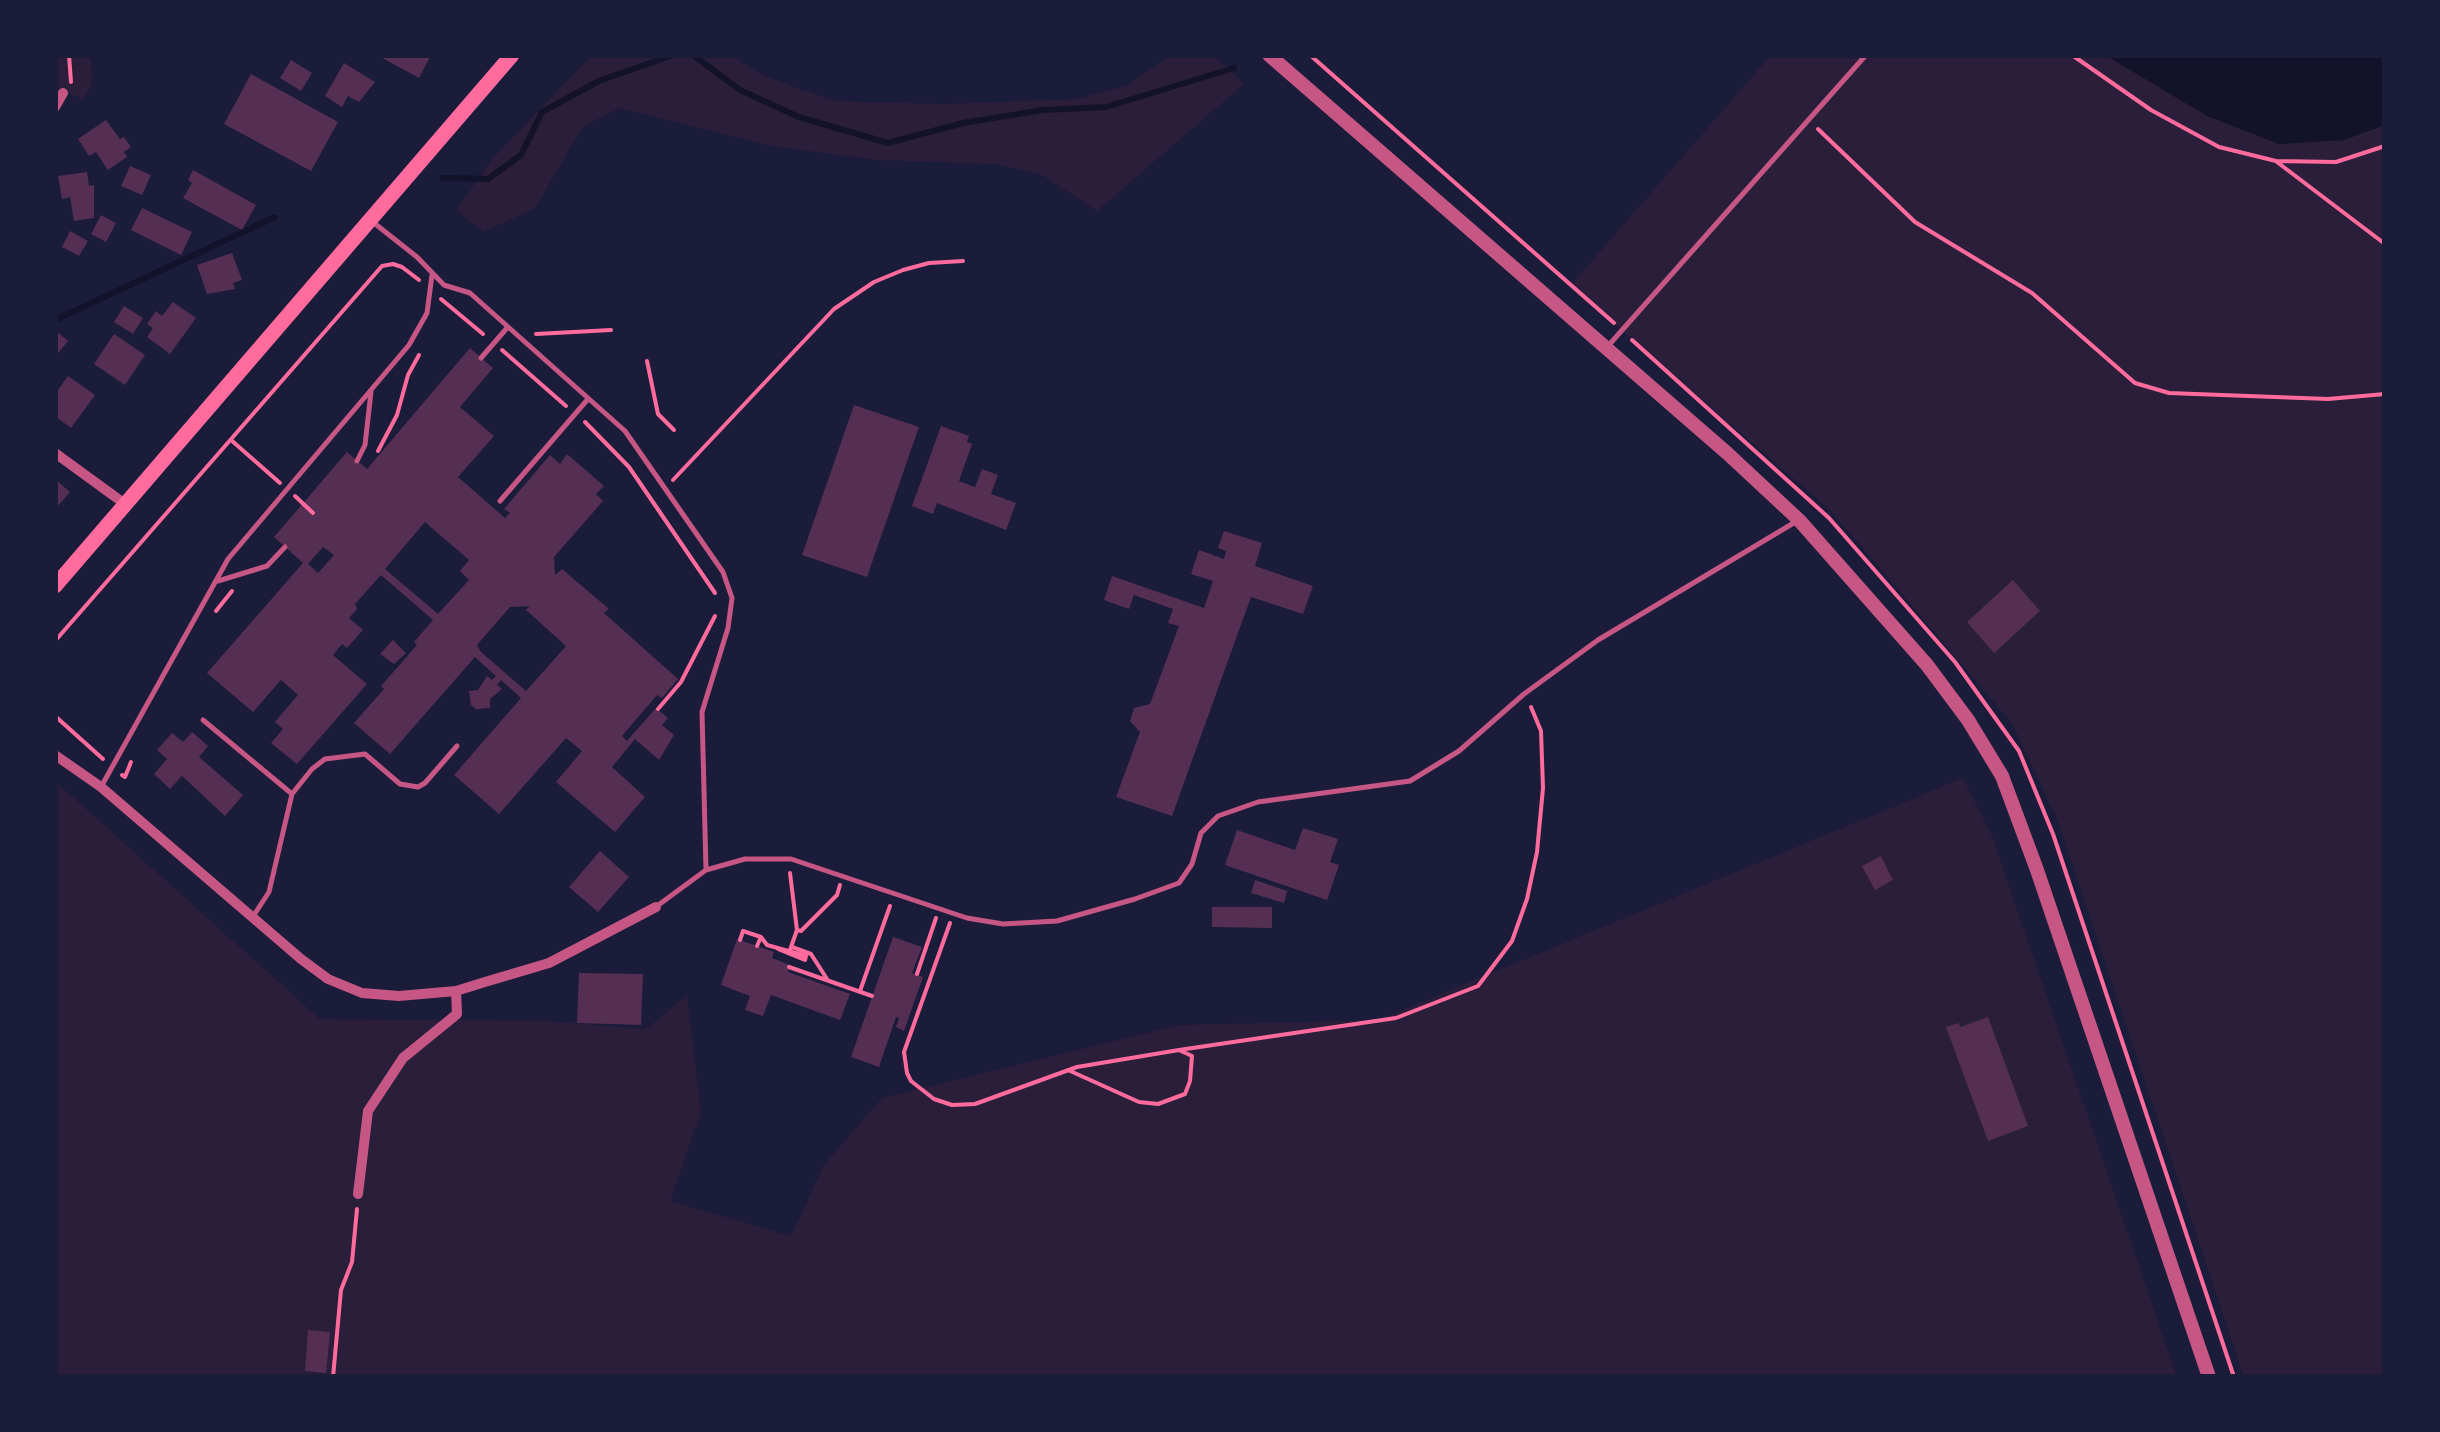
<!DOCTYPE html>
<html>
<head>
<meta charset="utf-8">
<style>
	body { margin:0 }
	#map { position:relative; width:2440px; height:1432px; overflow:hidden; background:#1b1b3a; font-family:Commissioner,sans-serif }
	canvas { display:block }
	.frame { position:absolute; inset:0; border:58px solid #1b1b3a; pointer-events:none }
</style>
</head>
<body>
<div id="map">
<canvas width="2440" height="1432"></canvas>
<div class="frame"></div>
</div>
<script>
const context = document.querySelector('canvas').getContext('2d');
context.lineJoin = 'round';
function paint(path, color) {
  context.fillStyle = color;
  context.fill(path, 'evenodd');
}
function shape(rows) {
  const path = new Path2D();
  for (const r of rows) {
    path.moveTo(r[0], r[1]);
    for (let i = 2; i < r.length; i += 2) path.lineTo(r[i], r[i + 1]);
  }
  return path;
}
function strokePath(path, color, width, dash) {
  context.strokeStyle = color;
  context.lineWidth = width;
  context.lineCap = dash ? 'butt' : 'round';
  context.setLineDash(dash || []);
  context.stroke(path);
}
paint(shape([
	[55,55,91,55,92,84,83,100,55,86],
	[592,55,730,55,760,74,833,101,942,104,1076,99,1126,86,1171,55,1213,55,1244,84,1097,211,1042,175,1028,171,994,164,876,160,772,146,620,108,583,126,535,208,484,232,456,210,493,158],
	[1771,55,2385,55,2385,1377,2244,1377,2057,819,2012,723,1830,510,1570,286],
	[1963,778,1992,836,2177,1377,55,1377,55,781,320,1019,547,1021,646,1029,687,995,701,1112,670,1201,791,1236,824,1165,882,1098,1180,1025,1378,1020]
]), '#2a1e3b');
paint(shape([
	[2105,55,2385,55,2385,125,2344,140,2279,144,2207,116]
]), '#12122b');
strokePath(shape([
	[693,55,740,90,799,117,888,143,963,123,1043,110,1106,107,1234,68],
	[443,178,488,179,521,155,542,112,599,81,673,55],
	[55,320,275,217]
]), '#12122b', 6);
paint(shape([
	[377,55,431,55,419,78],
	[291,60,312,73,301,91,280,78],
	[344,63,375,82,359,102,348,96,342,107,325,96],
	[251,74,338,122,311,171,224,124],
	[106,120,120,139,124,137,131,147,124,152,127,157,108,170,96,152,89,156,78,139],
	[130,166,151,175,142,195,121,186],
	[193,170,256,205,242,230,183,198,192,183,188,180],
	[87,172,89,186,94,185,94,218,74,221,70,197,62,199,58,176],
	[142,208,192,232,181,255,131,230],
	[101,215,116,223,106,242,91,234],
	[70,231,88,241,79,256,62,247],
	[232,253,242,280,233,283,235,289,207,294,197,265],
	[173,302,196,318,170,354,147,337,153,328,147,324,156,311,162,316],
	[124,306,143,318,133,334,114,322],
	[55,330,68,341,55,357],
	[114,334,145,355,125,385,94,364],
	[470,348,493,368,460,407,494,436,458,477,505,518,510,513,504,509,550,455,560,464,567,454,604,486,596,494,603,501,554,557,555,575,562,569,609,609,604,613,678,679,662,698,657,695,622,736,627,741,656,708,668,718,662,725,674,735,659,760,635,739,612,767,645,797,615,832,556,782,582,751,566,738,499,814,454,775,521,698,501,680,497,685,502,689,490,699,490,708,476,709,471,705,469,691,478,690,487,676,492,680,496,676,475,657,390,754,354,723,384,689,381,686,417,645,414,642,433,620,381,575,355,604,357,609,349,618,363,630,347,648,342,644,333,655,367,684,297,764,271,743,283,729,275,722,298,695,281,680,253,712,207,673,303,563,274,537,347,452,367,469],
	[425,522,469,560,460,571,469,580,438,614,385,569],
	[323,547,334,555,318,573,308,564],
	[530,606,526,610,566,646,526,691,481,652,477,645,510,607],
	[68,376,95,395,71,428,55,416,55,394],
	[854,405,919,427,867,577,802,555],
	[941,426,969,436,967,442,972,444,959,481,975,487,982,469,998,475,991,494,1016,503,1006,530,937,503,933,514,912,506],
	[55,479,70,492,57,507,55,505],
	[1224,531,1262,543,1255,566,1313,586,1303,614,1251,597,1172,816,1116,797,1140,732,1130,721,1134,708,1150,704,1179,626,1168,623,1173,609,1134,595,1129,609,1104,600,1112,576,1204,608,1213,581,1191,574,1199,550,1224,559,1226,551,1218,548],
	[2013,580,2040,611,1994,653,1967,622],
	[393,640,406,653,394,664,380,654],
	[192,732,208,746,199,757,243,795,225,816,182,776,170,789,154,774,167,759,157,750,172,733,183,742],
	[1303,828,1338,839,1330,862,1339,865,1327,900,1225,865,1237,830,1295,850],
	[600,851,629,877,598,912,569,887],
	[1881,856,1893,880,1875,890,1862,866],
	[1255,880,1287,891,1284,903,1251,893],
	[1212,907,1272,907,1272,928,1212,927],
	[893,937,922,947,912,973,923,977,904,1031,896,1027,899,1018,896,1017,879,1067,851,1057],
	[737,939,774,952,772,958,790,965,788,972,850,994,840,1020,771,995,763,1016,745,1010,750,996,721,985],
	[579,973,643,974,641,1025,577,1023],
	[1988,1017,2028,1126,1988,1141,1946,1027,1959,1023,1960,1027],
	[308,1330,330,1332,326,1373,305,1371]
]), '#542f53');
strokePath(shape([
	[69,55,71,82],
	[1310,55,1614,323],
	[2072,55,2151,110,2219,147,2276,161,2336,162,2385,146],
	[1818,129,1915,222,2032,293,2135,383,2169,393,2328,399,2385,394],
	[2277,162,2385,244],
	[441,299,483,334],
	[536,334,611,330],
	[1632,340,1829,518,1955,662,2019,751,2053,834,2234,1377],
	[502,350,566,406],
	[647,361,658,414,674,430],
	[585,422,629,467,715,593],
	[231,440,280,483],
	[378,451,397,415,408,375,419,355],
	[673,480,834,309,874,282,903,270,929,263,963,261],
	[295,496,313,513],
	[216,611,232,591],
	[55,641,382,266,393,264,402,267,419,280],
	[658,709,681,682,715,616],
	[55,716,103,759],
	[122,775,125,777,131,762],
	[790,873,797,930,790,950],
	[950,923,904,1052,907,1073,911,1081,934,1099,952,1105,975,1104,1077,1067,1179,1050,1192,1056,1190,1081,1185,1094,1158,1104,1139,1102,1068,1070],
	[797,930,801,931,837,895,840,885],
	[740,940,743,931,761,937],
	[757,946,761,937,767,945,806,956,805,960,778,949],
	[792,947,811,954,827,979],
	[789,967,872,996],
	[917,974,936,918],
	[860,991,890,906],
	[1179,1050,1396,1018,1478,986,1512,941,1527,899,1537,852,1543,788,1541,731,1531,707],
	[333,1377,341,1290,352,1262,357,1209]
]), '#ff6b9d', 4);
strokePath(shape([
	[374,223,417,257,444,285,470,293,625,431,723,572,732,598,728,628,702,712,706,870],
	[1608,346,1866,55],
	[481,358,507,328],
	[357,461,365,445,371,392],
	[500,501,588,399],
	[218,581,267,566,285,547],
	[203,720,292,794],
	[101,787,228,559,409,345,427,313,432,275],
	[657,906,706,870,745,859,791,859,967,918,1003,924,1057,921,1135,899,1179,883,1192,864,1201,833,1218,816,1258,802,1410,781,1459,751,1524,694,1598,640,1797,521],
	[254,915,269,892,292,794,312,769,325,759,365,754,400,784,418,787,425,783,457,746]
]), '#c65784', 5);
strokePath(shape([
	[55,107,63,93],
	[55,453,125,504],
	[55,755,101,787,301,959,328,979,362,993,399,996,456,991,485,982,549,963,656,907],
	[358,1194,368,1111,403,1058,457,1014,456,991]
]), '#c65784', 10);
strokePath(shape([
	[1269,55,1727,453,1799,520,1927,665,1968,720,2002,776,2037,870,2209,1377]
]), '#c65784', 14);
strokePath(shape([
	[55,586,512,55]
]), '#ff6b9d', 15);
</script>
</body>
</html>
